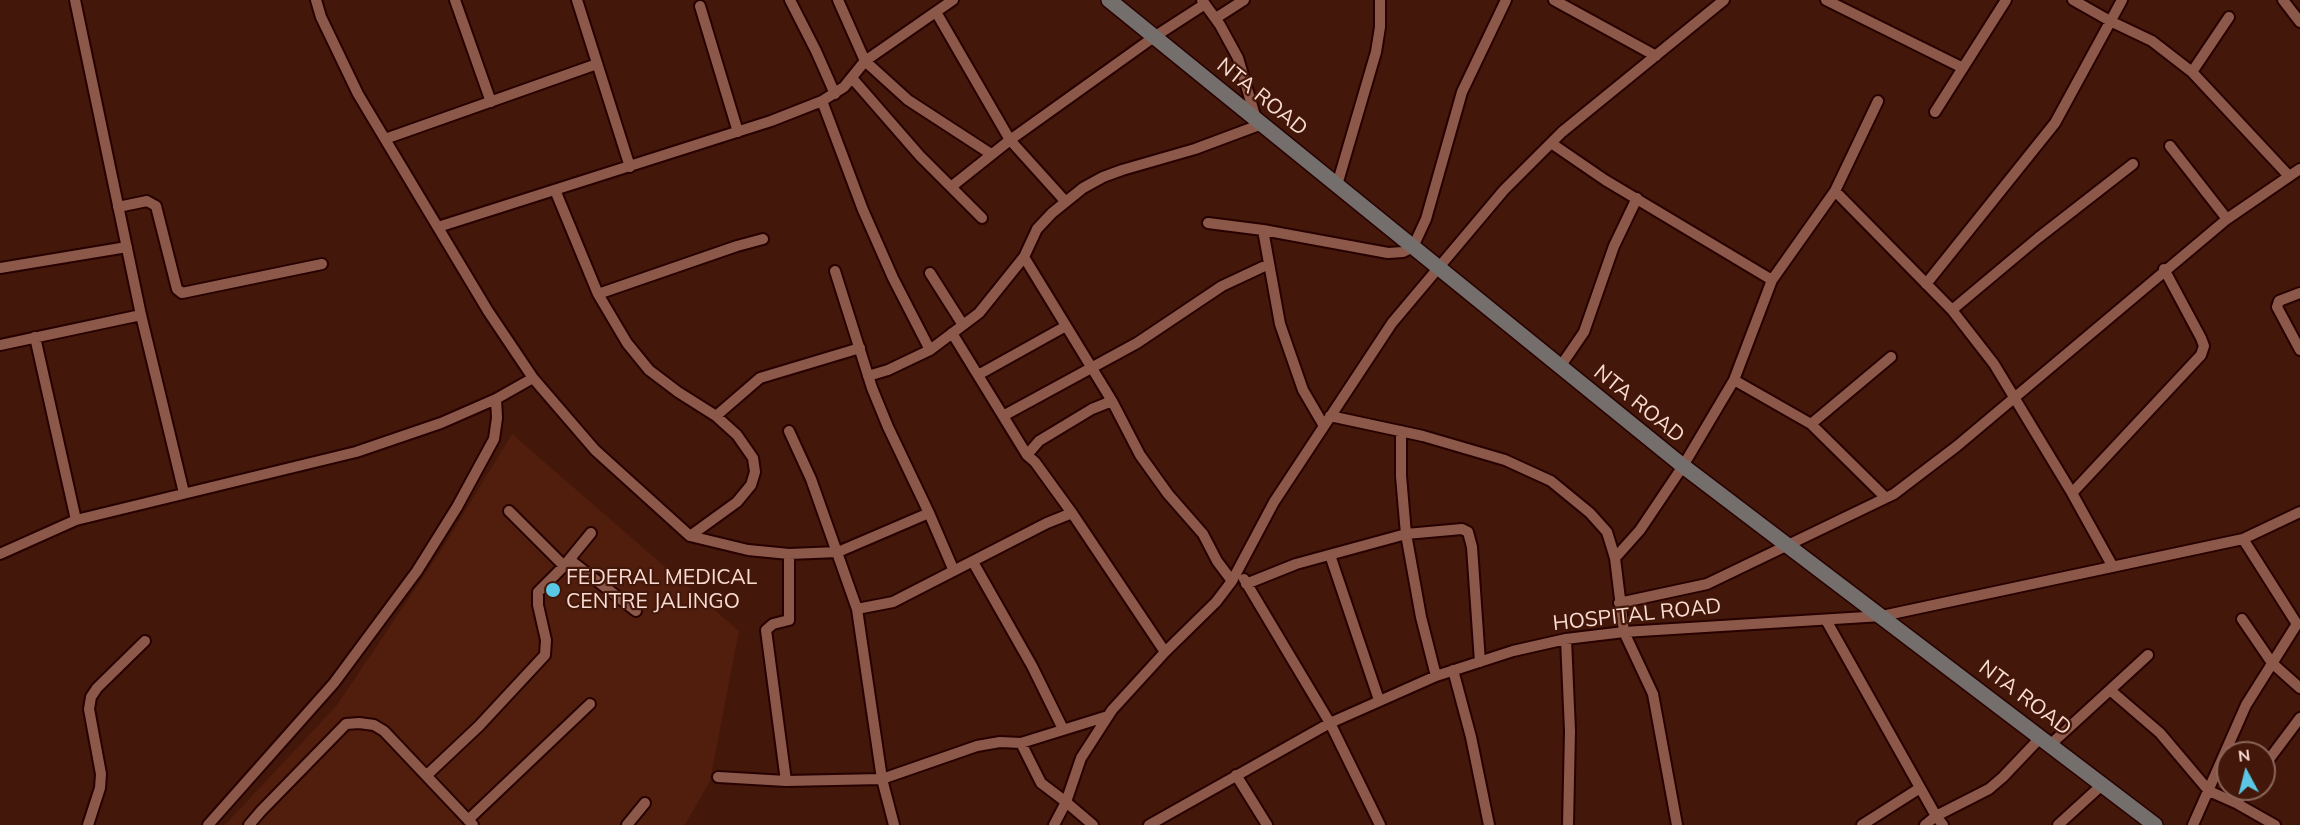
<!DOCTYPE html>
<html>
<head>
<meta charset="utf-8">
<style>
	body { margin:0 }
	#map { position:relative; width:2300px; height:825px; overflow:hidden; background:#431709; font-family:Mulish,sans-serif }
	canvas { display:block }
	.north { position:absolute; left:2216px; top:741px; width:60px; height:60px; box-sizing:border-box; background:#431709; border:2px solid #8c665a; border-radius:50%; rotate:353deg; font-size:16px; font-weight:700; line-height:24px; text-align:center; color:#fadcd3 }
	.north::after { content:''; display:block; margin:auto; width:21px; height:27px; background:#5ac8e5; clip-path:polygon(50% 0,100% 100%,50% 72%,0 100%) }
</style>
</head>
<body>
<div id="map">
<canvas width="2300" height="825"></canvas>
<div class="north">N</div>
</div>
<script>
const context = document.querySelector('canvas').getContext('2d');
context.lineJoin = 'round';
function paint(path, color) {
  context.fillStyle = color;
  context.fill(path, 'evenodd');
}
function shape(rows) {
  const path = new Path2D();
  for (const r of rows) {
    path.moveTo(r[0], r[1]);
    for (let i = 2; i < r.length; i += 2) path.lineTo(r[i], r[i + 1]);
  }
  return path;
}
function strokePath(path, color, width, dash) {
  context.strokeStyle = color;
  context.lineWidth = width;
  context.lineCap = dash ? 'butt' : 'round';
  context.setLineDash(dash || []);
  context.stroke(path);
}
function drawText(font, color, halo, rows, align = 'center') {
  context.font = font + ' Mulish,sans-serif';
  context.lineWidth = 4.5;
  context.setLineDash([]);
  context.textBaseline = 'middle';
  context.strokeStyle = halo;
  context.fillStyle = color;
  for (const [text, x, y, turn = 0] of rows) {
    context.save();
    context.translate(x, y);
    context.rotate((+turn || 0) * Math.PI / 180);
    context.textAlign = isNaN(turn) ? turn : align;
    if (halo) context.strokeText(text, 0, 0);
    context.fillText(text, 0, 0);
    context.restore();
  }
}
paint(shape([
	[512,434,739,631,710,781,685,825,225,825,337,705,442,549]
]), '#511e0d');
const street = shape([
	[75,0,141,315,184,493],
	[316,0,321,17,358,94,488,311,533,378,595,450,690,536,748,550,789,554,838,552,929,513],
	[455,0,491,102],
	[577,0,630,167],
	[790,0,816,51,835,94],
	[838,0,865,61,908,100,991,154],
	[1202,0,1220,25,1238,58,1256,119],
	[1554,0,1656,56],
	[1826,0,1963,68],
	[2073,0,2110,21,2152,41,2192,72,2289,176],
	[2283,0,2300,22],
	[700,6,738,132],
	[936,12,1010,140,1065,201],
	[1216,18,1244,0],
	[2192,72,2229,17],
	[852,78,920,156,982,218],
	[822,101,863,210,893,278,930,350,979,313,1024,257,1037,229,1052,213,1083,188,1103,177,1122,170,1195,149,1262,124],
	[1935,112,2006,0],
	[385,139,597,64],
	[1551,143,1605,180,1772,280],
	[2170,146,2227,219],
	[1337,185,1376,52,1380,27,1380,0],
	[951,187,1010,140,1154,37,1205,4],
	[555,190,598,294,627,343,649,370,678,392,716,416,737,435,753,458,755,472,751,485,737,502,690,536],
	[1835,191,1952,310,1994,364,2072,493,2113,567],
	[118,207,147,201,156,206,177,289,182,293,322,264],
	[1208,223,1263,230,1388,253,1403,252,1413,247,1426,219,1462,92,1506,0],
	[438,227,771,121,822,101,844,87,865,61,953,0],
	[1263,230,1280,324,1303,390,1324,426],
	[1024,257,1112,401,1140,455,1168,494,1203,534,1217,561,1232,581],
	[0,268,127,247],
	[835,271,872,388,888,427,929,513,954,571],
	[930,273,963,325],
	[1926,284,2055,123,2122,0],
	[2300,293,2279,301,2277,307,2300,350],
	[598,294,737,246,763,239],
	[1952,310,2038,238,2133,164],
	[952,333,1027,455,1035,462,1072,513,1165,652],
	[35,337,76,520],
	[0,345,141,315],
	[1560,367,1584,332,1614,246,1637,198],
	[978,375,1066,326],
	[868,376,888,370,930,350],
	[1734,380,1811,424,1886,498],
	[716,416,760,378,860,348],
	[1003,416,1137,343,1222,286,1269,264],
	[1330,416,1423,436,1505,460,1551,481,1590,513,1607,532,1615,558,1624,632,1653,694,1677,825],
	[1811,424,1891,357],
	[789,431,811,479,857,609,882,779,894,825],
	[1401,431,1401,476,1406,534,1421,617,1436,676],
	[1027,455,1039,441,1092,409,1112,401],
	[2072,493,2201,355,2204,346,2201,338,2164,269],
	[509,511,564,566],
	[0,554,76,520,356,452,441,423,496,399,533,378],
	[1330,555,1379,700],
	[1615,558,1640,530,1683,466,1734,380,1772,280,1835,191,1878,101],
	[570,560,636,611],
	[973,562,1032,666,1063,729],
	[1244,579,1330,723,1380,825],
	[1246,584,1296,564,1406,534,1462,529,1468,532,1472,547,1480,662],
	[1619,603,1707,584,1894,494,1957,446,2227,219,2300,169],
	[857,609,893,602,1047,523,1072,513],
	[2242,619,2272,663,2300,688],
	[1826,620,1936,816,1943,825],
	[1566,639,1570,731,1568,825],
	[1453,670,1471,737,1489,825],
	[2110,690,2160,733,2209,791,2236,803,2275,825],
	[1021,743,1041,783,1066,802,1054,825],
	[2051,744,2148,655],
	[2264,766,2300,718],
	[427,775,479,726,545,655,546,640,538,605,538,592,564,566,591,533],
	[1236,775,1267,825],
	[718,777,786,781,882,779,977,746,1000,742,1021,743,1108,716],
	[786,781,766,630,773,624,789,620,789,554],
	[2236,803,2247,789],
	[468,820,590,704],
	[88,825,100,788,101,774,89,709,91,697,97,688,145,641],
	[208,825,334,683,417,571,457,507,494,439,497,418,496,399],
	[249,825,261,811,346,724,359,723,374,725,384,731,473,825],
	[627,825,645,803],
	[1093,825,1066,802,1081,758,1112,710,1165,652,1216,602,1232,581,1274,502,1392,323,1504,190,1562,132,1724,0],
	[1149,825,1330,723,1436,676,1513,651,1566,639,1624,632,1882,616,2243,539,2300,512],
	[1862,825,1920,788],
	[1925,825,1936,816,1989,789,2003,777,2041,737],
	[2058,825,2103,784],
	[2193,825,2246,705,2297,624,2243,539]
]);
const secondary = shape([
	[1109,0,1683,466,2155,825]
]);
strokePath(street, '#270000', 14);
strokePath(secondary, '#270000', 18);
strokePath(street, '#8b5849', 10);
strokePath(secondary, '#746f6c', 15);
for (const [x, y, r, color] of [
	[553,590,8,"#5ac8e5"]
]) {
  const dot = new Path2D();
  dot.arc(x, y, r, 0, 2 * Math.PI);
  context.fillStyle = color;
  context.fill(dot);
  strokePath(dot, '#431709', 2);
}
drawText('21px', '#fadcd3', '#431709', [
	["NTA ROAD",1262,97,39],
	["NTA ROAD",1639,404,39],
	["HOSPITAL ROAD",1637,615,-6],
	["NTA ROAD",2025,698,37]
]);
drawText('21px', '#fadcd3', '#431709', [
	["FEDERAL MEDICAL",566,578],
	["CENTRE JALINGO",566,602]
], 'left');
</script>
</body>
</html>
